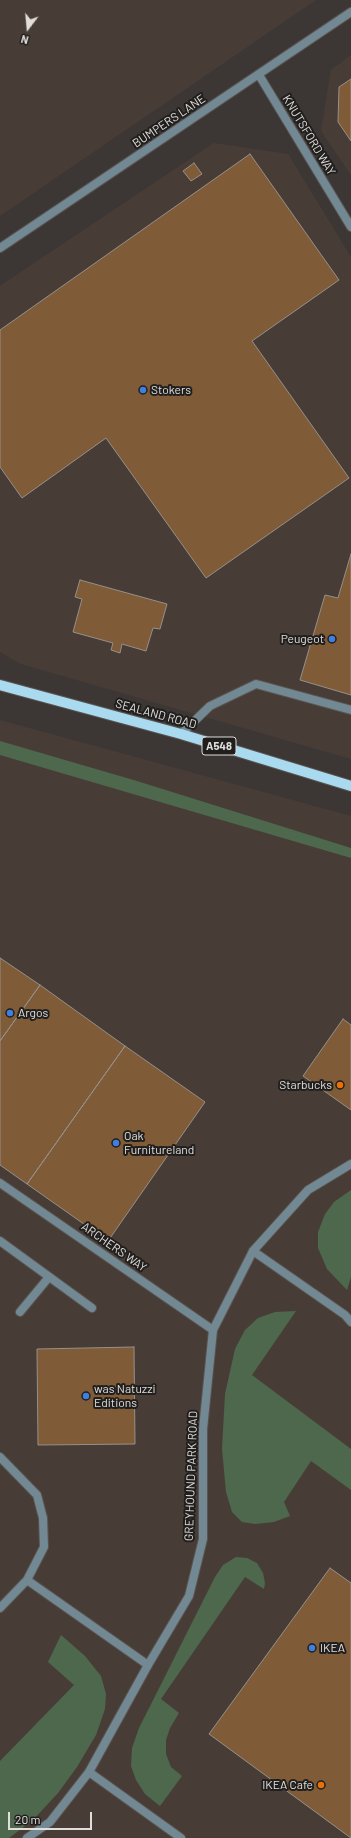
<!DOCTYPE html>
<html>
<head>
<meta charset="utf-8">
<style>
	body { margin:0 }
	#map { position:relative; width:351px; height:1838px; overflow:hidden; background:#3c3734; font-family:Barlow,sans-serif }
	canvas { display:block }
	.north { position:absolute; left:8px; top:8px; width:40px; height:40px; -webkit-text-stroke:3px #211f1d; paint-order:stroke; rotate:196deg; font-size:11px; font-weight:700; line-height:16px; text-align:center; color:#e0dddb }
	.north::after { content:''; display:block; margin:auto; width:14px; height:18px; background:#e0dddb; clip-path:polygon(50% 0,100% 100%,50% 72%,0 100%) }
	.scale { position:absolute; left:8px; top:1812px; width:84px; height:18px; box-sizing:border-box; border:2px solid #e0dddb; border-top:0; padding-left:5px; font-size:12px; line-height:14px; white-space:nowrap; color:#e0dddb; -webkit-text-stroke:3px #211f1d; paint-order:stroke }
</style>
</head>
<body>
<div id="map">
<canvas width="351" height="1838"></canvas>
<div class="north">N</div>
<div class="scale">20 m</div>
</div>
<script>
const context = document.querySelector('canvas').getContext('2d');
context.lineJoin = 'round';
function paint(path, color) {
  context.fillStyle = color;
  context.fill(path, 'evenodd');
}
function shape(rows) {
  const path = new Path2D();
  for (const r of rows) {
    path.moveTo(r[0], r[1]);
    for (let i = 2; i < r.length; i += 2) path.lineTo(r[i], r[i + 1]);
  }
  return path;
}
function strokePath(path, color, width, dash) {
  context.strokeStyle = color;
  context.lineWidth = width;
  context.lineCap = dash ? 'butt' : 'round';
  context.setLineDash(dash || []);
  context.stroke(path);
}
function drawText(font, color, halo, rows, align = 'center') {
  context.font = font + ' Barlow,sans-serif';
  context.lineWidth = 4;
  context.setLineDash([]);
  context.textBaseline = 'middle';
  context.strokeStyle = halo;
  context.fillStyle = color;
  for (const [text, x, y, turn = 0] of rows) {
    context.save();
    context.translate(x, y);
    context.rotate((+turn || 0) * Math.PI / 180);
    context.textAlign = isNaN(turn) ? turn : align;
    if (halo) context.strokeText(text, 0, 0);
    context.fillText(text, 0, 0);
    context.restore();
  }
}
paint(shape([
	[0,0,316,0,0,216],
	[351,55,351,175,321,131,331,70],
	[214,143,288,154,351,257,351,759,21,664,0,652,0,286],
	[0,720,351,816,351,1838,0,1838]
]), '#483d36');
paint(shape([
	[0,741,137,781,351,848,351,858,0,755],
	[351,1190,351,1277,347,1290,327,1269,318,1248,318,1232,325,1214,334,1202],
	[296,1311,252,1375,351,1449,351,1490,311,1461,284,1502,290,1516,274,1522,255,1524,242,1522,232,1512,226,1492,222,1449,225,1394,235,1349,245,1330,258,1318,275,1312],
	[236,1557,247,1558,257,1563,263,1573,265,1583,264,1589,245,1577,161,1699,179,1713,170,1728,166,1740,166,1754,171,1767,182,1776,160,1806,145,1794,136,1780,131,1766,132,1748,139,1728,215,1577,223,1565],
	[61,1635,85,1656,101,1676,106,1694,105,1709,96,1735,77,1767,58,1793,33,1820,9,1838,0,1838,0,1761,74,1685,48,1662]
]), '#4d684d');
const building = shape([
	[351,79,351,141,338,122,339,87,351,79],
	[250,154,339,280,252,341,349,478,206,578,106,438,22,498,0,467,0,330,250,154],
	[194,163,202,174,191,181,183,171,194,163],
	[351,554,351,695,300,680,325,595,338,598,351,554],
	[80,580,167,604,160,629,153,628,146,651,122,644,120,653,111,650,113,643,73,632,82,599,75,597,80,580],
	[0,958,40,985,0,1041,0,958],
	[40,985,125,1046,27,1184,0,1165,0,1041,40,985],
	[343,1019,351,1025,351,1110,303,1076,343,1019],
	[125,1046,205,1102,108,1241,27,1184,125,1046],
	[134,1347,135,1444,38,1445,37,1349,134,1347],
	[330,1568,351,1583,351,1838,209,1734,330,1568]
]);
paint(building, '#7f5b37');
strokePath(building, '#95908c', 1);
const service = shape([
	[181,734,210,706,256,684,351,710],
	[0,1241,92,1308],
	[253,1251,345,1315,351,1322],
	[20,1312,49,1277],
	[0,1457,37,1495,43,1518,44,1547,27,1580,148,1665],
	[0,1608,27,1580]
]);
const minor = shape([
	[259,75,351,227],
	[0,1183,213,1330],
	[89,1772,181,1838],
	[27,1838,50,1822,89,1772,148,1665,189,1596,203,1539,203,1429,213,1330,253,1251,308,1190,351,1164]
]);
const tertiary = shape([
	[0,248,351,12]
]);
const primary = shape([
	[0,685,181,734,351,786]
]);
strokePath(service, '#5a5552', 10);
strokePath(minor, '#5a5552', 10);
strokePath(tertiary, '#5a5552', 10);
strokePath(primary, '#5a5552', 12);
strokePath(service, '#728993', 8);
strokePath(minor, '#728993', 8);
strokePath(tertiary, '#728993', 8);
strokePath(primary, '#a9daef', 10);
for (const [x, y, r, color] of [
	[143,390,4,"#3f7fe0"],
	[332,639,4,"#3f7fe0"],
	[10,1013,4,"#3f7fe0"],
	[340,1085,4,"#e8710a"],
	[116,1143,4,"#3f7fe0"],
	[86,1396,4,"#3f7fe0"],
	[312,1648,4,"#3f7fe0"],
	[321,1785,4,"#e8710a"]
]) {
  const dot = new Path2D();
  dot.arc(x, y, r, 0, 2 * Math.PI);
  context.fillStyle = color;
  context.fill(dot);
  strokePath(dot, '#211f1d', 1.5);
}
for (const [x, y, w] of [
	[219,746,34]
]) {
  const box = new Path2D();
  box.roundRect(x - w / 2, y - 9, w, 18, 3);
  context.fillStyle = '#211f1d';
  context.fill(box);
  strokePath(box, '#e0dddb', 1);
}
drawText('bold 11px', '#e0dddb', null, [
	["A548",219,746]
]);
drawText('12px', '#e0dddb', '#211f1d', [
	["BUMPERS LANE",169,121,-34],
	["KNUTSFORD WAY",309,135,59],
	["SEALAND ROAD",156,714,15],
	["ARCHERS WAY",114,1247,35],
	["GREYHOUND PARK ROAD",191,1476,-88]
]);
drawText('12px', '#e0dddb', '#211f1d', [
	["Stokers",151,390],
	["Peugeot",324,639,"right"],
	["Argos",18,1013],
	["Starbucks",332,1085,"right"],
	["Oak",124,1136],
	["Furnitureland",124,1150],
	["was Natuzzi",94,1389],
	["Editions",94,1403],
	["IKEA",320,1648],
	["IKEA Cafe",313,1785,"right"]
], 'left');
</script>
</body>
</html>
